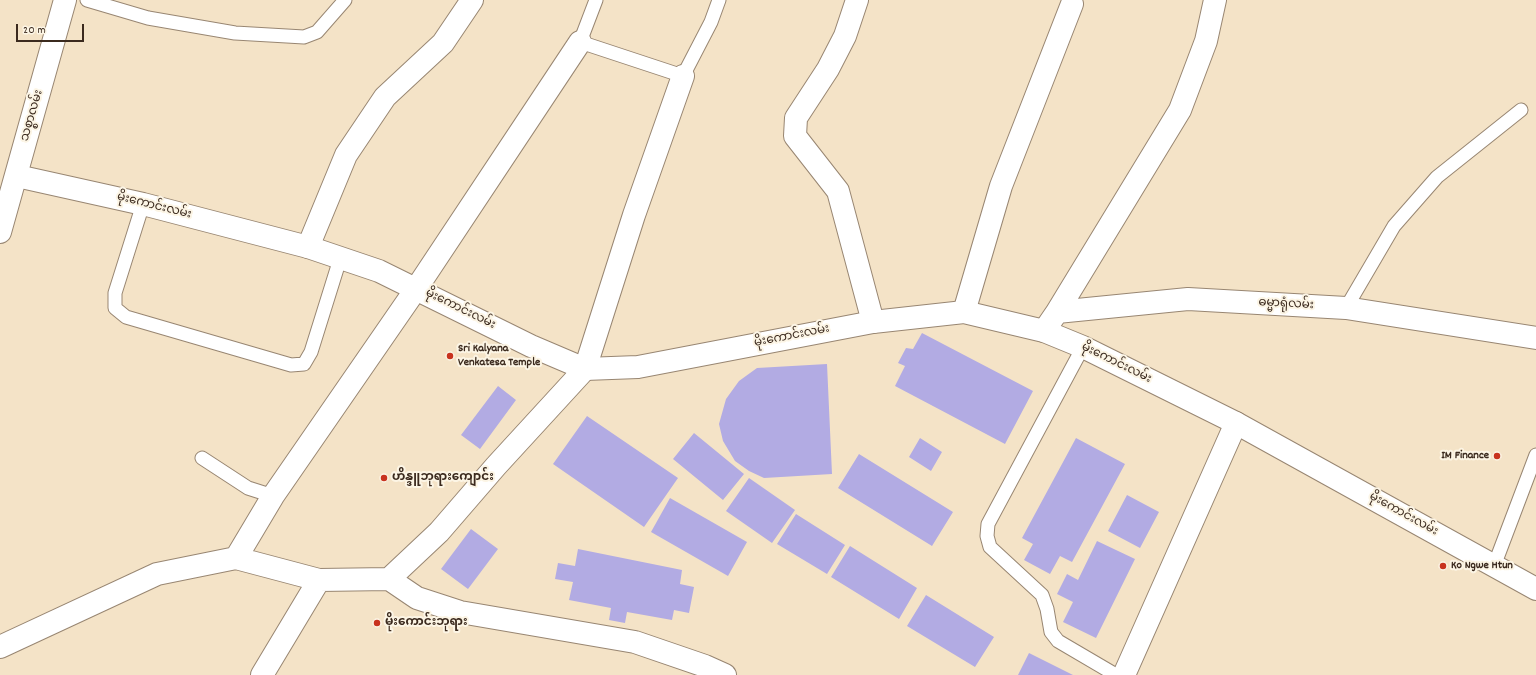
<!DOCTYPE html>
<html>
<head>
<meta charset="utf-8">
<style>
	body { margin:0 }
	#map { position:relative; width:1536px; height:675px; overflow:hidden; background:#f4e3c7; font-family:Dekko,sans-serif }
	canvas { display:block }
	.scale { position:absolute; left:16px; top:24px; width:68px; height:18px; box-sizing:border-box; border:2px solid #3b2a1e; border-top:0; padding-left:5px; font-size:12px; line-height:14px; white-space:nowrap; color:#3b2a1e; -webkit-text-stroke:3px #fcf5e5; paint-order:stroke }
</style>
</head>
<body>
<div id="map">
<canvas width="1536" height="675"></canvas>
<div class="scale">20 m</div>
</div>
<script>
const context = document.querySelector('canvas').getContext('2d');
context.lineJoin = 'round';
function paint(path, color) {
  context.fillStyle = color;
  context.fill(path, 'evenodd');
}
function shape(rows) {
  const path = new Path2D();
  for (const r of rows) {
    path.moveTo(r[0], r[1]);
    for (let i = 2; i < r.length; i += 2) path.lineTo(r[i], r[i + 1]);
  }
  return path;
}
function strokePath(path, color, width, dash) {
  context.strokeStyle = color;
  context.lineWidth = width;
  context.lineCap = dash ? 'butt' : 'round';
  context.setLineDash(dash || []);
  context.stroke(path);
}
function drawText(font, color, halo, rows, align = 'center') {
  context.font = font + ' Dekko,"Noto Sans Myanmar",sans-serif';
  context.lineWidth = 4;
  context.setLineDash([]);
  context.textBaseline = 'middle';
  context.strokeStyle = halo;
  context.fillStyle = color;
  for (const [text, x, y, turn = 0] of rows) {
    context.save();
    context.translate(x, y);
    context.rotate((+turn || 0) * Math.PI / 180);
    context.textAlign = isNaN(turn) ? turn : align;
    if (halo) context.strokeText(text, 0, 0);
    context.fillText(text, 0, 0);
    context.restore();
  }
}
paint(shape([
	[922,333,1033,391,1005,444,895,386,905,366,898,363,906,348,913,349],
	[827,364,832,474,764,478,749,471,735,461,723,441,719,424,726,399,739,381,757,368],
	[498,386,516,400,480,449,461,435],
	[587,416,678,478,644,527,553,464],
	[694,433,744,474,723,500,673,459],
	[920,438,942,452,931,471,909,457],
	[1076,438,1125,464,1072,562,1060,556,1050,574,1024,560,1033,544,1022,538],
	[859,454,953,512,932,546,838,488],
	[749,478,795,510,772,543,726,511],
	[1127,495,1159,512,1140,548,1108,531],
	[670,498,747,542,728,576,651,532],
	[796,514,845,545,827,574,777,544],
	[471,529,498,549,468,589,441,569],
	[1097,541,1135,559,1096,638,1063,622,1073,602,1057,594,1067,574,1078,580],
	[850,546,917,588,899,619,831,577],
	[578,549,682,570,680,584,694,587,689,613,674,610,672,620,627,612,625,623,609,620,611,608,569,600,573,582,555,579,558,563,575,566],
	[926,595,994,637,975,667,907,626],
	[1029,653,1073,675,1018,675]
]), '#b2abe3');
const service = shape([
	[87,0,148,18,235,33,304,37,317,32,345,0],
	[596,0,580,42,683,76,711,22,719,0],
	[143,204,115,293,115,308,126,317,291,365,304,364,311,352,340,259],
	[1346,308,1394,226,1437,177,1521,110],
	[1083,347,988,524,987,536,990,547,1042,595,1047,609,1051,632,1058,641,1116,675],
	[202,458,248,488,273,496],
	[1494,566,1536,455]
]);
const minor = shape([
	[857,0,845,36,828,69,796,118,795,136,838,191,873,322],
	[308,247,346,155,385,97,443,43,472,0],
	[964,312,1001,186,1072,4],
	[1057,312,1180,110,1206,41,1215,0],
	[1044,331,1057,312,1188,299,1346,308,1536,338],
	[236,558,273,496,416,289,580,42],
	[389,579,417,598,460,612,635,642,705,666,725,675],
	[0,647,157,574,236,558,319,580,389,579,439,532,496,466,585,369,634,215,683,76],
	[262,675,319,580],
	[1124,675,1236,423]
]);
const secondary = shape([
	[17,176,143,204,308,247,379,271,531,346,585,369,638,367,873,322,964,312,1044,331,1083,347,1236,423,1536,589]
]);
const primary = shape([
	[0,232,65,0]
]);
strokePath(service, '#988672', 15);
strokePath(minor, '#988672', 24);
strokePath(secondary, '#988672', 24);
strokePath(primary, '#988672', 24);
strokePath(service, '#fff', 13);
strokePath(minor, '#fff', 22);
strokePath(secondary, '#fff', 22);
strokePath(primary, '#fff', 22);
for (const [x, y, r, color] of [
	[450,356,4,"#c8321e"],
	[1497,456,4,"#c8321e"],
	[384,478,4,"#c8321e"],
	[1443,566,4,"#c8321e"],
	[377,623,4,"#c8321e"]
]) {
  const dot = new Path2D();
  dot.arc(x, y, r, 0, 2 * Math.PI);
  context.fillStyle = color;
  context.fill(dot);
  strokePath(dot, '#fcf5e5', 1.5);
}
drawText('12px', '#3b2a1e', '#fcf5e5', [
	["သစ္စာလမ်း",33,116,-74],
	["မိုးကောင်းလမ်း",154,207,14],
	["ဓမ္မာရုံလမ်း",1286,305,3],
	["မိုးကောင်းလမ်း",460,310,26],
	["မိုးကောင်းလမ်း",792,337,-11],
	["မိုးကောင်းလမ်း",1116,364,26],
	["မိုးကောင်းလမ်း",1403,515,29]
]);
drawText('bold 12px', '#3b2a1e', '#fcf5e5', [
	["Sri Kalyana",458,349],
	["Venkatesa Temple",458,363],
	["IM Finance",1489,456,"right"],
	["ဟိန္ဒူဘုရားကျောင်း",392,478],
	["Ko Ngwe Htun",1451,566],
	["မိုးကောင်းဘုရား",385,623]
], 'left');
</script>
</body>
</html>
